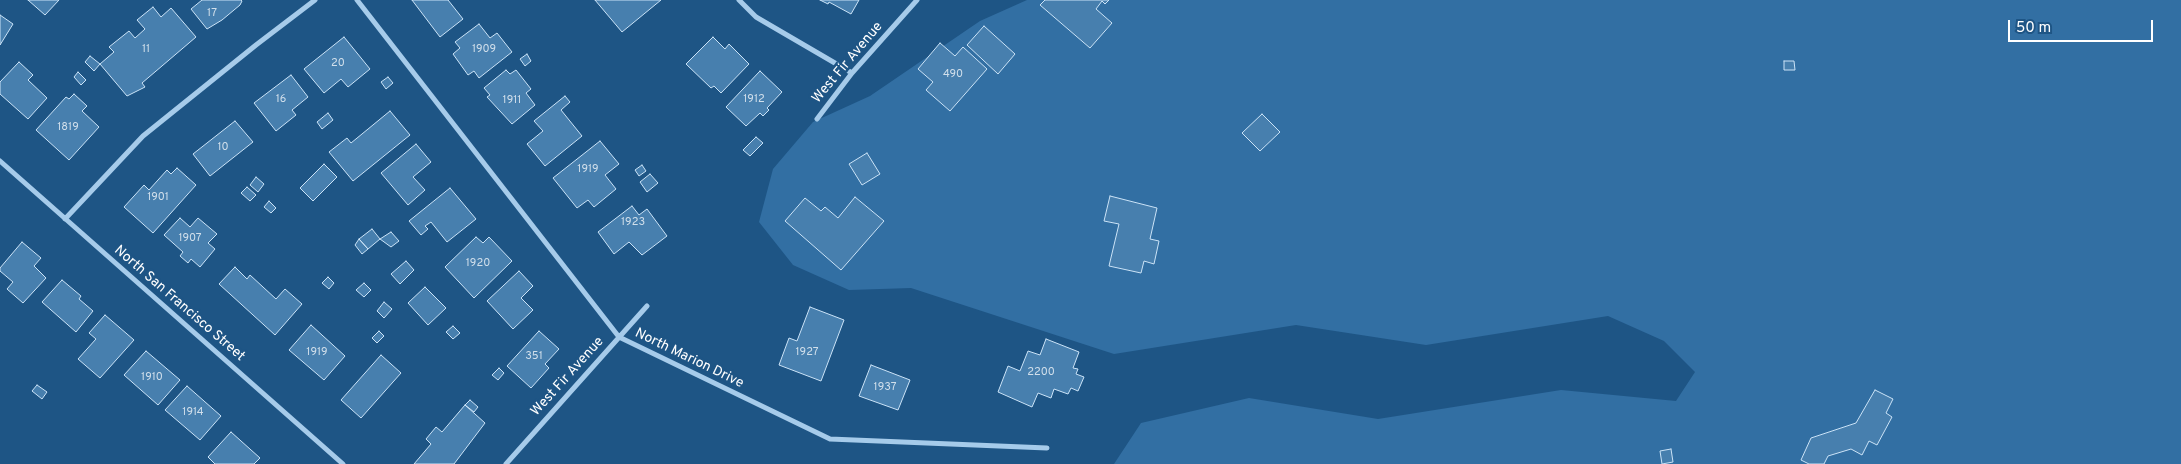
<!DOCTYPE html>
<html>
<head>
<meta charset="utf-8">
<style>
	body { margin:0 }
	#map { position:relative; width:2181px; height:464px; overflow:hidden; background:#1e5585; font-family:Overpass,sans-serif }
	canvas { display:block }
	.scale { position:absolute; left:2008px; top:20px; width:145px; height:22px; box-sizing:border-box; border:2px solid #fff; border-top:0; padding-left:6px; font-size:15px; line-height:18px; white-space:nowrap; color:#fff; -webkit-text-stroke:4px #1e5585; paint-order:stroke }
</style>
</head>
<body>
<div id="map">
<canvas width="2181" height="464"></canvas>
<div class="scale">50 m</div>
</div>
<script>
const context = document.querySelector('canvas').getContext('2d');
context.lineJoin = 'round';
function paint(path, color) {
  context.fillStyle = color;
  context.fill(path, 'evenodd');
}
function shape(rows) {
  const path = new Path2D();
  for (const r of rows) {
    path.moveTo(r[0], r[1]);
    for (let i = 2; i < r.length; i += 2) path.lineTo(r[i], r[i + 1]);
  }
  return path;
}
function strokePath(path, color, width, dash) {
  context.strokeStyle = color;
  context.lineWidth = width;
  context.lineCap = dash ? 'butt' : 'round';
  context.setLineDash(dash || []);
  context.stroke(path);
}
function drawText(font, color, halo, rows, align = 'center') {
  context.font = font + ' Overpass,sans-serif';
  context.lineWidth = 5;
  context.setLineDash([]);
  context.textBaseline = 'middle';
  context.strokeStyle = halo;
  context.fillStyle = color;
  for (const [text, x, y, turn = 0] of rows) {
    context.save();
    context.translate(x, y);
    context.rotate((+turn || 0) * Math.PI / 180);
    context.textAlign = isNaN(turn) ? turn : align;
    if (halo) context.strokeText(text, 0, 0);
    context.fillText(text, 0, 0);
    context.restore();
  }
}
paint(shape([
	[1027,0,2181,0,2181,464,1114,464,1141,423,1249,398,1378,419,1561,390,1676,401,1695,372,1664,341,1608,316,1426,345,1296,325,1114,354,911,288,849,290,793,265,759,222,773,169,813,122,870,96,980,21]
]), '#326fa3');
const building = shape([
	[28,0,59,0,45,15,28,0],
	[202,0,241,0,242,1,240,5,222,20,207,29,191,9,202,0],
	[412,0,448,0,463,19,440,37,412,0],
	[595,0,661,0,622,32,595,0],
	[820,0,859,0,851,14,829,2,828,4,820,0],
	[1045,0,1109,0,1105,4,1102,1,1096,9,1112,23,1090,48,1040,5,1045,0],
	[153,7,161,17,171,8,196,37,142,83,145,87,127,96,100,64,114,52,109,47,129,31,135,38,145,29,137,20,153,7],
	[0,15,13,24,0,45,0,15],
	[479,24,490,38,497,33,512,52,479,78,474,71,468,75,453,54,460,48,455,42,479,24],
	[984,26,1015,54,998,74,967,45,984,26],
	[344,37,370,69,348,87,341,79,324,93,304,69,344,37],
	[713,37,725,49,729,44,749,64,721,93,714,86,711,88,686,64,713,37],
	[940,43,955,56,963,47,987,69,950,111,926,90,933,82,918,69,940,43],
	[527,54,531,61,525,66,520,59,527,54],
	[90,56,100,64,94,71,85,62,90,56],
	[1784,61,1794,61,1795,70,1784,70,1784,61],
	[19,62,33,75,28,80,47,98,28,119,0,94,0,82,19,62],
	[506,70,510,74,516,70,531,89,526,93,535,105,512,124,487,97,490,95,484,88,506,70],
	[760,71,782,92,767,108,769,110,763,116,760,113,746,126,726,107,760,71],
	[78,72,86,80,81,85,74,77,78,72],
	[291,75,308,97,292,110,296,115,276,131,254,103,291,75],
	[388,77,393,83,386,89,381,82,388,77],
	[74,94,87,106,82,111,99,127,69,160,36,130,66,97,69,99,74,94],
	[565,96,570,102,561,110,582,136,545,166,527,144,543,131,534,121,565,96],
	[390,111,410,135,353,181,329,152,347,138,351,143,390,111],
	[328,113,333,120,322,129,317,122,328,113],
	[1262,114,1280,132,1260,151,1242,133,1262,114],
	[235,121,253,142,210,176,193,154,235,121],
	[756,137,763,143,750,156,743,150,756,137],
	[600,141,619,164,605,175,616,189,594,207,588,200,577,208,553,178,600,141],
	[416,144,431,162,413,177,425,190,408,205,381,173,416,144],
	[867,153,880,174,862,185,849,164,867,153],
	[324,164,337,177,313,201,300,188,324,164],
	[642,165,646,171,639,176,635,170,642,165],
	[177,168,196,185,153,233,124,207,144,185,149,190,167,170,171,174,177,168],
	[650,174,658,183,647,192,640,182,650,174],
	[256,177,264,184,258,192,250,185,256,177],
	[247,187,256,195,250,201,241,193,247,187],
	[450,188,476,219,447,242,431,222,425,226,428,229,421,235,409,221,450,188],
	[1110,196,1157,208,1150,239,1159,241,1154,264,1144,261,1141,273,1109,266,1119,224,1104,221,1110,196],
	[855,197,884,221,841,270,785,221,805,198,821,211,825,207,838,218,855,197],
	[269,201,276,208,271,213,264,207,269,201],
	[632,206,639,215,647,209,667,236,642,255,629,242,614,254,598,232,632,206],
	[180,218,190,227,198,218,217,234,208,243,215,249,200,267,191,259,188,263,180,256,183,252,164,235,180,218],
	[372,229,380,239,368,249,359,239,372,229],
	[391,232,399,241,391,247,380,239,391,232],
	[476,237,483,243,489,237,512,261,474,298,445,267,476,237],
	[359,239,368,249,362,254,355,245,359,239],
	[22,242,41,258,34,266,46,278,23,303,7,289,13,282,0,271,0,268,22,242],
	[406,261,414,270,400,284,391,274,406,261],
	[235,267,247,279,250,275,276,299,285,289,302,304,275,335,219,284,235,267],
	[519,271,533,286,521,298,533,310,513,329,487,301,519,271],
	[328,277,334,283,329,289,322,283,328,277],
	[62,280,81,296,79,299,93,311,76,332,42,302,62,280],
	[364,283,371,290,364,297,356,290,364,283],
	[425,287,446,308,428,325,408,303,425,287],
	[384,302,392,309,384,318,377,311,384,302],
	[810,307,844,320,821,381,779,365,789,338,797,341,810,307],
	[105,315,134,340,100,378,78,359,96,339,89,333,105,315],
	[311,325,345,356,324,380,289,350,311,325],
	[453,326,460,333,453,339,446,332,453,326],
	[379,331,384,336,377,343,372,338,379,331],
	[539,331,559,349,545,364,549,368,531,388,507,366,539,331],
	[1046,339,1079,352,1073,368,1078,369,1076,374,1084,377,1078,391,1071,388,1068,394,1054,389,1051,398,1038,393,1032,407,998,392,1008,366,1020,371,1028,351,1040,355,1046,339],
	[146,351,180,380,158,405,124,375,146,351],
	[381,355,401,373,361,418,341,400,381,355],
	[871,365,910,380,898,410,859,396,871,365],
	[499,368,504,373,498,380,492,375,499,368],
	[37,385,47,392,42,399,32,391,37,385],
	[187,386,221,416,200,440,165,410,187,386],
	[1875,390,1893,399,1886,413,1892,417,1877,445,1869,441,1862,455,1851,449,1828,456,1824,464,1809,464,1801,460,1811,438,1856,423,1875,390],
	[470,400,478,407,474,412,465,405,470,400],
	[465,405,485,423,454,464,414,464,431,444,426,439,436,427,442,432,465,405],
	[231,432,260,458,254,464,215,464,208,457,231,432],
	[1671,449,1673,462,1662,464,1660,451,1671,449]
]);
paint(building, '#477fae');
strokePath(building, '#cbe3f7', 1);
strokePath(shape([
	[357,0,619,337,830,439,1047,448],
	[739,0,756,17,852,73],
	[817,119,852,73,917,0],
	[0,161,343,464],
	[65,219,143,136,256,45,315,0],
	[506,464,647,306]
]), '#a6cbea', 5);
drawText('11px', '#d1dfeb', null, [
	["17",212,14],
	["11",146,50],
	["1909",484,50],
	["20",338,64],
	["490",953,75],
	["16",281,100],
	["1912",754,100],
	["1911",512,101],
	["1819",68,128],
	["10",223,148],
	["1919",588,170],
	["1901",158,198],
	["1923",633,223],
	["1907",190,239],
	["1920",478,264],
	["1919",317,353],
	["1927",807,353],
	["351",534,357],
	["2200",1041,373],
	["1910",152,378],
	["1937",885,388],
	["1914",193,413]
]);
drawText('14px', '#fff', '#1e5585', [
	["West Fir Avenue",848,63,-50],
	["North San Francisco Street",179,304,41],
	["North Marion Drive",689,359,26],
	["West Fir Avenue",568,377,-48]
]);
</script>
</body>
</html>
